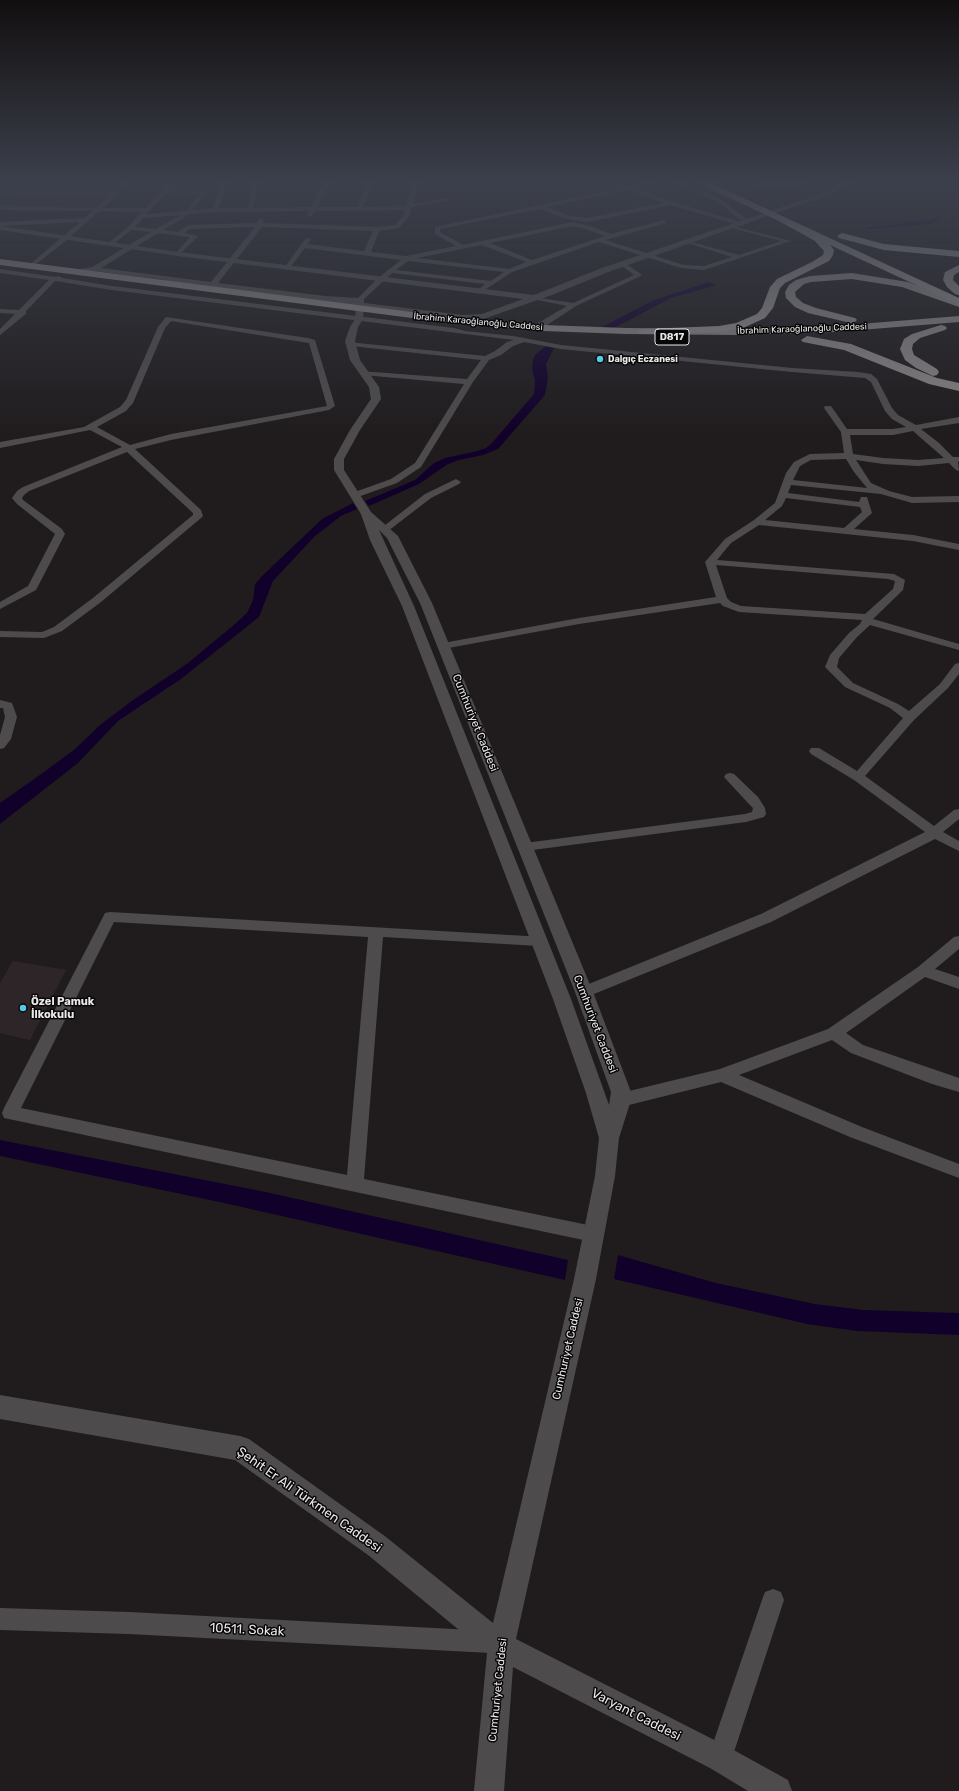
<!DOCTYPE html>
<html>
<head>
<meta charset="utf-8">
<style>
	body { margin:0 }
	canvas { display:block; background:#201c1e }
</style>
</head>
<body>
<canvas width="959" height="1791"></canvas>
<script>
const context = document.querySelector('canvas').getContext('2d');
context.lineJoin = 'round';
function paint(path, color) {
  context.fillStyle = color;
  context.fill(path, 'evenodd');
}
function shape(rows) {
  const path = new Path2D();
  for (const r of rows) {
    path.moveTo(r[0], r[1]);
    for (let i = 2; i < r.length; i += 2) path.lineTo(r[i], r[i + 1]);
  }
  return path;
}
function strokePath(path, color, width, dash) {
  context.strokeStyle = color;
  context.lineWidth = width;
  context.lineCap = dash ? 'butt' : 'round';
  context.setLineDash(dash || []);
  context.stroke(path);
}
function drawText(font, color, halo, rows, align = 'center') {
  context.font = font + ' Rubik,sans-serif';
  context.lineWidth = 3;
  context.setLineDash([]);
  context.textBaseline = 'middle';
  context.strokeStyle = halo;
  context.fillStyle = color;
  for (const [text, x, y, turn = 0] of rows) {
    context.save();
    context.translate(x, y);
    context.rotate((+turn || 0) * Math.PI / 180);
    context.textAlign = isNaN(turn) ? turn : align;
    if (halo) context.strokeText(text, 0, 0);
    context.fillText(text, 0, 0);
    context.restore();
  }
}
paint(shape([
	[25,193,109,194,91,210,5,209],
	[13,961,66,970,30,1040,0,1033,0,983]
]), '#2e2529');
paint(shape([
	[942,218,931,224,870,229,866,228],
	[709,282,717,285,671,298,612,329,600,328,654,300],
	[546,346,554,348,546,364,548,377,545,395,498,449,483,455,459,460,448,464,419,484,369,506,365,501,415,480,434,463,445,458,477,451,486,448,492,443,534,394,535,381,532,369,533,359,536,354],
	[353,503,357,509,341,516,315,536,273,581,259,617,181,679,118,721,78,763,0,824,0,803,44,772,75,749,100,725,133,700,188,663,235,624,247,613,253,600,255,584,262,576,322,519],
	[0,1140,266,1192,568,1260,565,1280,224,1203,0,1156],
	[618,1255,716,1283,815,1304,864,1310,959,1313,959,1335,857,1331,807,1324,614,1279]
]), '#11002a');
paint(shape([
	[123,183,129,183,103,208,145,208,169,184,172,186,168,190,205,191,206,192,193,210,213,208,221,183,227,183,219,208,248,208,253,183,259,183,253,208,311,207,324,183,330,183,317,207,358,207,367,183,373,183,363,207,406,206,413,183,419,183,413,204,447,198,450,200,412,207,409,216,399,228,379,231,371,252,406,256,456,246,435,234,435,227,645,183,655,183,635,188,673,202,744,223,722,205,706,196,673,183,680,183,710,194,726,203,750,222,747,224,744,223,744,225,742,226,671,205,587,222,568,219,539,209,440,229,440,232,463,245,573,222,590,226,611,234,664,220,667,222,666,223,605,240,684,265,704,266,732,257,688,243,688,241,739,255,781,241,732,228,732,226,791,241,704,270,681,268,599,242,512,272,480,293,477,291,485,284,392,273,364,299,364,304,360,306,358,305,357,302,325,300,94,271,70,273,70,271,92,267,151,232,131,230,111,246,106,245,128,227,142,212,99,211,68,239,30,269,28,268,28,266,80,222,0,226,0,222,84,218,92,211,1,210,0,206,96,208,109,196,0,194,0,190,113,192,123,183],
	[628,190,664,203,587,218,571,216,546,207,628,190],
	[165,194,199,194,187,211,146,214,165,194],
	[405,210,403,216,395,225,377,227,263,223,264,220,261,218,259,219,257,223,188,225,178,232,163,230,190,214,215,212,309,211,307,215,310,217,312,216,315,211,405,210],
	[181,215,156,229,135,227,143,218,181,215],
	[573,226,586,229,605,236,532,260,490,243,573,226],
	[255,227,211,282,101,268,158,233,190,237,175,254,178,256,198,236,184,233,190,229,255,227],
	[262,227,373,231,364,251,307,244,311,239,306,238,284,268,287,270,289,269,305,248,401,260,378,278,358,298,325,296,218,283,262,227],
	[482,245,526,262,509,269,417,258,482,245],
	[408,261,504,272,491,281,396,270,408,261],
	[782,183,805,183,802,185,759,188,756,186,759,184,782,183],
	[623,262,641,274,641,276,576,306,544,327,538,327,538,323,567,306,533,299,533,297,573,303,634,275,621,265,620,264,623,262],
	[0,269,55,277,59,276,62,278,112,286,454,328,465,331,513,336,561,345,792,368,858,372,871,374,877,379,892,408,898,415,916,425,959,417,959,423,921,429,939,443,953,457,959,457,959,461,958,462,959,471,956,470,949,463,918,466,883,464,856,460,871,483,889,491,912,497,959,496,959,502,912,503,881,494,791,485,788,493,859,502,861,497,867,497,872,513,854,529,913,535,959,544,959,550,913,541,759,525,731,543,717,560,894,574,905,580,903,590,873,619,959,644,959,650,870,625,857,637,839,658,837,667,853,683,898,704,909,711,940,684,955,664,959,663,959,674,948,688,914,720,865,776,934,826,954,810,959,809,959,819,943,832,959,841,959,851,935,839,771,922,589,996,584,998,579,996,576,992,579,988,761,914,925,832,854,780,811,754,809,751,811,748,819,748,857,771,903,718,890,708,845,687,825,667,830,655,849,633,860,624,862,620,739,612,723,606,720,603,579,624,443,649,437,646,443,643,579,618,716,597,705,562,725,539,754,520,775,503,786,473,794,462,810,454,844,453,841,432,824,408,825,406,831,406,847,429,893,429,906,427,892,419,885,411,871,382,865,378,792,372,561,349,524,342,513,346,501,355,489,360,473,382,421,467,397,483,355,498,350,495,352,493,391,479,415,463,464,384,363,375,360,375,360,371,467,379,481,360,351,346,347,344,348,342,485,356,495,351,507,342,514,340,112,290,55,281,26,311,26,314,0,335,0,329,15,314,0,313,0,309,19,310,49,280,0,273,0,269],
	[913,431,944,458,918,460,883,458,853,454,850,435,893,435,913,431],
	[846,459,854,472,867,488,793,480,800,466,811,460,846,459],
	[786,498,860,507,862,512,844,528,765,520,782,506,786,498],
	[716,565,888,579,895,581,893,589,865,614,741,606,731,602,727,598,716,565],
	[166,317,308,338,315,340,335,406,329,410,171,440,135,449,201,510,203,516,201,518,101,602,62,631,44,638,0,637,0,631,42,632,54,627,93,598,193,515,193,513,127,452,29,491,24,495,22,498,23,500,62,529,65,534,36,590,0,609,0,602,28,586,55,534,17,504,12,498,17,491,23,487,122,447,90,430,0,448,0,442,84,427,120,407,126,400,158,327,166,317],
	[171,321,309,343,327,406,171,434,130,445,97,427,126,411,133,403,165,328,171,321],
	[456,479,461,482,459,484,431,498,388,531,382,531,380,529,425,494,456,479],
	[0,700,12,703,17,717,11,739,4,748,0,749,0,735,5,717,3,708,0,708,0,700],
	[730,773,734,774,758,797,765,808,766,814,764,817,746,822,525,851,520,850,518,847,520,844,525,843,745,814,752,812,753,808,748,803,724,777,726,774,730,773],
	[110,912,544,937,546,941,544,945,539,946,383,937,364,1179,593,1226,599,1228,602,1234,599,1240,593,1242,4,1118,2,1113,4,1108,103,917,105,913,110,912],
	[114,922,368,937,347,1175,21,1108,114,922],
	[959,936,959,949,935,969,959,977,959,989,925,977,846,1033,863,1045,959,1078,959,1092,932,1084,851,1053,832,1040,739,1075,862,1127,959,1164,959,1178,850,1137,721,1082,621,1107,615,1105,613,1100,615,1095,621,1093,720,1069,828,1029,918,967,954,937,959,936],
	[773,1589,781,1592,784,1600,732,1758,729,1767,720,1770,711,1767,708,1758,762,1600,765,1592,773,1589],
	[0,1608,129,1612,491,1631,499,1634,502,1642,499,1650,491,1653,129,1634,0,1630,0,1608]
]), '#4d4b4b');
paint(shape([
	[843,183,850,183,833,193,608,272,552,295,486,318,463,321,383,312,364,308,363,319,358,327,355,341,360,360,379,387,381,399,360,430,344,459,344,470,371,512,398,536,432,603,593,992,631,1092,631,1100,619,1138,615,1176,596,1279,516,1639,730,1748,788,1780,792,1791,748,1791,710,1768,513,1667,504,1791,474,1791,487,1653,368,1555,235,1460,0,1419,0,1395,240,1436,249,1439,386,1537,493,1623,574,1279,595,1176,599,1138,586,1093,553,999,402,606,370,540,361,514,334,470,334,459,350,430,371,399,369,387,350,360,345,341,350,327,355,319,356,307,167,283,163,281,167,279,463,315,482,314,523,299,178,256,0,230,0,226,178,252,534,295,602,268,829,191,843,183],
	[379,530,387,538,420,603,575,992,611,1092,609,1105,571,999,414,606,379,530]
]), '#4d4b4b');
paint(shape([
	[0,259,443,316,544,325,626,328,738,329,835,326,959,316,959,322,835,332,738,335,626,334,544,331,443,322,0,265,0,259],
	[959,265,959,272,954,275,953,280,959,286,959,295,955,294,947,287,943,280,945,272,959,265],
	[852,273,908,282,959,300,959,307,902,287,852,279,811,282,804,284,795,292,796,297,803,303,816,308,855,318,857,320,855,322,851,323,808,313,795,307,786,298,785,292,789,285,796,280,810,276,852,273],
	[941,325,945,326,947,328,945,330,920,338,913,344,912,349,914,355,937,369,939,372,937,375,933,376,916,368,905,360,900,349,904,339,912,334,941,325],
	[807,336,851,344,937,378,959,383,959,391,929,384,844,350,803,342,801,340,807,336]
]), '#868181');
paint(shape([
	[701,183,711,183,959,298,959,305,830,245,834,250,833,255,829,261,785,283,780,288,773,308,765,318,743,328,719,332,640,334,638,332,640,330,644,329,719,326,736,323,757,314,762,308,770,287,777,279,812,262,823,255,824,251,815,241,777,220,702,185,701,183],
	[842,233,884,244,959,251,959,257,884,250,839,238,837,236,842,233]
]), '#8f8a8a');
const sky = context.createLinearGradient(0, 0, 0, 433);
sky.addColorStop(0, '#120f10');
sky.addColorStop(0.42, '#3c404c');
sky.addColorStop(1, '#3c404c00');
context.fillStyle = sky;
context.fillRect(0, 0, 959, 433);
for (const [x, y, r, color] of [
	[600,359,4,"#57c9e2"],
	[23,1008,4,"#57c9e2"]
]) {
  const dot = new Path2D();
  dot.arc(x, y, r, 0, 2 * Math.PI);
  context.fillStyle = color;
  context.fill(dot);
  strokePath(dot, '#080708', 1.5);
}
drawText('9px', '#e9e7e8', '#080708', [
	["İbrahim Karaoğlanoğlu Caddesi",478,322,5],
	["İbrahim Karaoğlanoğlu Caddesi",802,329,-2]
]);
drawText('bold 9px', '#e9e7e8', '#080708', [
	["Dalgıç Eczanesi",608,359]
], 'left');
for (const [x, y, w] of [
	[672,337,34]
]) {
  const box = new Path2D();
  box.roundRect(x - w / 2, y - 8, w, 16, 3);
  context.fillStyle = '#080708';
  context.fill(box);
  strokePath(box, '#e9e7e8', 1);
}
drawText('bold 10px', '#e9e7e8', null, [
	["D817",672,337]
]);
drawText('11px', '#e9e7e8', '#080708', [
	["Cumhuriyet Caddesi",475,723,68],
	["Cumhuriyet Caddesi",595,1024,69],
	["Cumhuriyet Caddesi",568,1349,-77],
	["Cumhuriyet Caddesi",498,1690,-84]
]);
drawText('bold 11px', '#e9e7e8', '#080708', [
	["Özel Pamuk",31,1002],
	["İlkokulu",31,1015]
], 'left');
drawText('13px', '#e9e7e8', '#080708', [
	["Şehit Er Ali Türkmen Caddesi",309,1500,35],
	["10511. Sokak",247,1630,3],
	["Varyant Caddesi",636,1715,27]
]);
</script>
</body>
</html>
